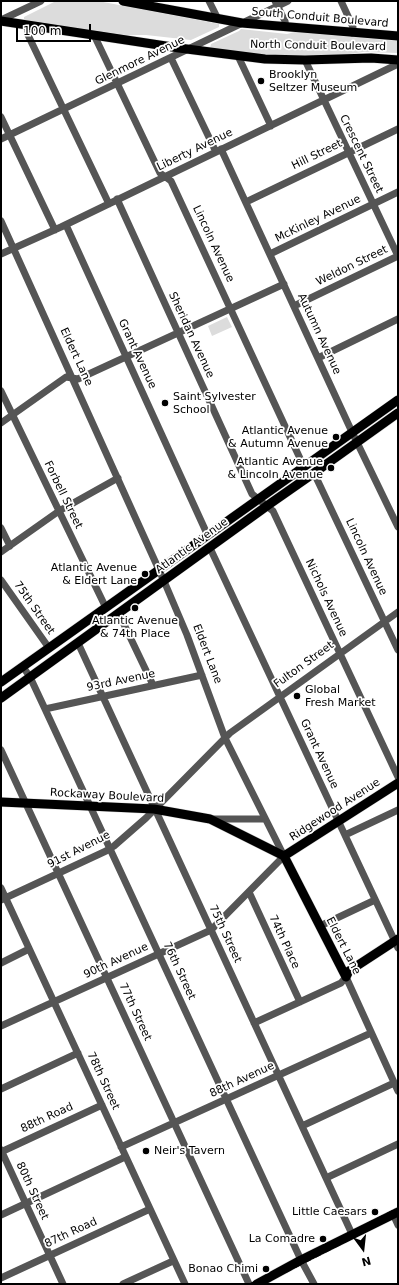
<!DOCTYPE html>
<html>
<head>
<meta charset="utf-8">
<style>
	body { margin:0 }
	#map { position:relative; width:399px; height:1285px; overflow:hidden; background:#fff; font-family:"DejaVu Sans",sans-serif }
	canvas { display:block }
	.frame { position:absolute; inset:0; border:2px solid #000; pointer-events:none }
	.north { position:absolute; left:343px; top:1229px; width:40px; height:40px; -webkit-text-stroke:3px #fff; paint-order:stroke; rotate:165deg; font-size:11px; font-weight:700; line-height:16px; text-align:center; color:#000 }
	.north::after { content:''; display:block; margin:auto; width:14px; height:18px; background:#000; clip-path:polygon(50% 0,100% 100%,50% 72%,0 100%) }
	.scale { position:absolute; left:16px; top:24px; width:75px; height:18px; box-sizing:border-box; border:2px solid #000; border-top:0; padding-left:5px; font-size:12px; line-height:14px; white-space:nowrap; color:#000; -webkit-text-stroke:3px #fff; paint-order:stroke }
</style>
</head>
<body>
<div id="map">
<canvas width="399" height="1285"></canvas>
<div class="frame"></div>
<div class="north">N</div>
<div class="scale">100 m</div>
</div>
<script>
const context = document.querySelector('canvas').getContext('2d');
context.lineJoin = 'round';
function paint(path, color) {
  context.fillStyle = color;
  context.fill(path, 'evenodd');
}
function shape(rows) {
  const path = new Path2D();
  for (const r of rows) {
    path.moveTo(r[0], r[1]);
    for (let i = 2; i < r.length; i += 2) path.lineTo(r[i], r[i + 1]);
  }
  return path;
}
function strokePath(path, color, width, dash) {
  context.strokeStyle = color;
  context.lineWidth = width;
  context.lineCap = dash ? 'butt' : 'round';
  context.setLineDash(dash || []);
  context.stroke(path);
}
function drawText(font, color, halo, rows, align = 'center') {
  context.font = font + ' "DejaVu Sans",sans-serif';
  context.lineWidth = 3.5;
  context.setLineDash([]);
  context.textBaseline = 'middle';
  context.strokeStyle = halo;
  context.fillStyle = color;
  for (const [text, x, y, turn = 0] of rows) {
    context.save();
    context.translate(x, y);
    context.rotate((+turn || 0) * Math.PI / 180);
    context.textAlign = isNaN(turn) ? turn : align;
    if (halo) context.strokeText(text, 0, 0);
    context.fillText(text, 0, 0);
    context.restore();
  }
}
paint(shape([
	[56,1,83,2,98,1,219,24,219,27,191,40,146,35,126,35,24,20,24,17],
	[241,29,287,34,295,32,398,41,398,53,363,52,344,55,298,56,251,54,210,48,211,44,239,31],
	[227,317,232,327,212,336,208,326]
]), '#dcdcdc');
const major = shape([
	[123,1,242,23,398,36],
	[1,21,179,48,265,59,305,60,371,58,398,60],
	[1,682,398,400],
	[1,698,271,503,314,473,398,413],
	[1,802,154,809,210,819,284,856],
	[284,856,398,783],
	[284,856,346,977],
	[346,977,349,971,398,939],
	[257,1284,301,1260,398,1212]
]);
strokePath(major, '#dbdbdb', 10);
strokePath(shape([
	[209,1,218,19],
	[275,1,285,21,286,27],
	[341,1,353,27,352,33],
	[1,20,41,1],
	[28,25,28,35,109,204],
	[94,35,160,173,171,181,304,467],
	[238,56,271,126],
	[171,58,216,152],
	[305,60,398,256],
	[1,117,55,230],
	[1,139,288,1],
	[221,149,352,432,398,527],
	[117,199,252,494,273,511,398,777],
	[246,202,398,129],
	[1,221,164,581,187,635,225,738,284,856,211,930,1,1026],
	[66,225,208,536],
	[1,254,61,227,398,64],
	[270,254,398,192],
	[294,306,398,256],
	[318,358,398,319],
	[1,391,106,608],
	[1,423,66,377,78,379,284,284],
	[314,473,398,650],
	[1,528,10,546],
	[210,548,398,948],
	[1,552,59,511,118,478],
	[1,580,49,648],
	[119,614,153,685],
	[78,643,352,1234],
	[23,667,30,677,45,709,301,1260,314,1284],
	[45,709,202,675],
	[1,750,249,1284],
	[211,819,265,819],
	[345,835,398,810],
	[1,888,185,1284],
	[249,892,300,1002],
	[1,900,106,851,114,846,146,818,230,733,398,612],
	[320,926,375,900],
	[1,963,29,949],
	[254,1023,341,983,346,977,398,1091],
	[1,1089,78,1053],
	[302,1126,394,1083],
	[121,1147,371,1033],
	[1,1150,63,1284],
	[1,1152,102,1105],
	[326,1178,398,1144],
	[393,1214,398,1225],
	[1,1215,125,1157],
	[1,1278,150,1209],
	[123,1284,173,1261]
]), '#555', 7);
strokePath(major, '#000', 9);
strokePath(shape([
	[286,1272,386,1221],
	[250,1284,398,1208]
]), '#000', 1.5, [6, 2, 1, 2]);
for (const [x, y, r, color] of [
	[261,81,4,"#000"],
	[165,403,4,"#000"],
	[336,437,4,"#000"],
	[331,468,4,"#000"],
	[145,574,4,"#000"],
	[135,608,4,"#000"],
	[297,696,4,"#000"],
	[146,1151,4,"#000"],
	[375,1212,4,"#000"],
	[323,1239,4,"#000"],
	[266,1269,4,"#000"]
]) {
  const dot = new Path2D();
  dot.arc(x, y, r, 0, 2 * Math.PI);
  context.fillStyle = color;
  context.fill(dot);
  strokePath(dot, '#fff', 1.5);
}
drawText('11px', '#000', '#fff', [
	["South Conduit Boulevard",320,18,5],
	["North Conduit Boulevard",318,46,1],
	["Glenmore Avenue",140,61,-26],
	["Liberty Avenue",195,150,-26],
	["Crescent Street",361,154,64],
	["Hill Street",317,155,-26],
	["McKinley Avenue",318,219,-26],
	["Lincoln Avenue",213,244,65],
	["Weldon Street",352,266,-26],
	["Autumn Avenue",319,334,65],
	["Sheridan Avenue",191,335,65],
	["Grant Avenue",137,354,65],
	["Eldert Lane",76,357,65],
	["Forbell Street",63,495,64],
	["Atlantic Avenue",192,546,-36],
	["Lincoln Avenue",366,557,65],
	["Nichols Avenue",326,598,65],
	["75th Street",34,608,55],
	["Eldert Lane",207,654,69],
	["Fulton Street",304,665,-36],
	["93rd Avenue",121,681,-12],
	["Grant Avenue",319,754,65],
	["Rockaway Boulevard",107,796,3],
	["Ridgewood Avenue",335,810,-33],
	["91st Avenue",79,850,-27],
	["75th Street",225,934,65],
	["74th Place",284,942,65],
	["Eldert Lane",343,946,63],
	["90th Avenue",116,961,-25],
	["76th Street",179,971,65],
	["77th Street",135,1012,65],
	["88th Avenue",242,1080,-25],
	["78th Street",103,1081,65],
	["88th Road",47,1118,-25],
	["80th Street",32,1191,65],
	["87th Road",71,1233,-25]
]);
drawText('11px', '#000', '#fff', [
	["Brooklyn",269,75,"left"],
	["Seltzer Museum",269,88,"left"],
	["Saint Sylvester",173,397,"left"],
	["School",173,410,"left"],
	["Atlantic Avenue",328,431],
	["& Autumn Avenue",328,444],
	["Atlantic Avenue",323,462],
	["& Lincoln Avenue",323,475],
	["Atlantic Avenue",137,568],
	["& Eldert Lane",137,581],
	["Atlantic Avenue",135,621,"center"],
	["& 74th Place",135,634,"center"],
	["Global",305,690,"left"],
	["Fresh Market",305,703,"left"],
	["Neir's Tavern",154,1151,"left"],
	["Little Caesars",367,1212],
	["La Comadre",315,1239],
	["Bonao Chimi",258,1269]
], 'right');
</script>
</body>
</html>
